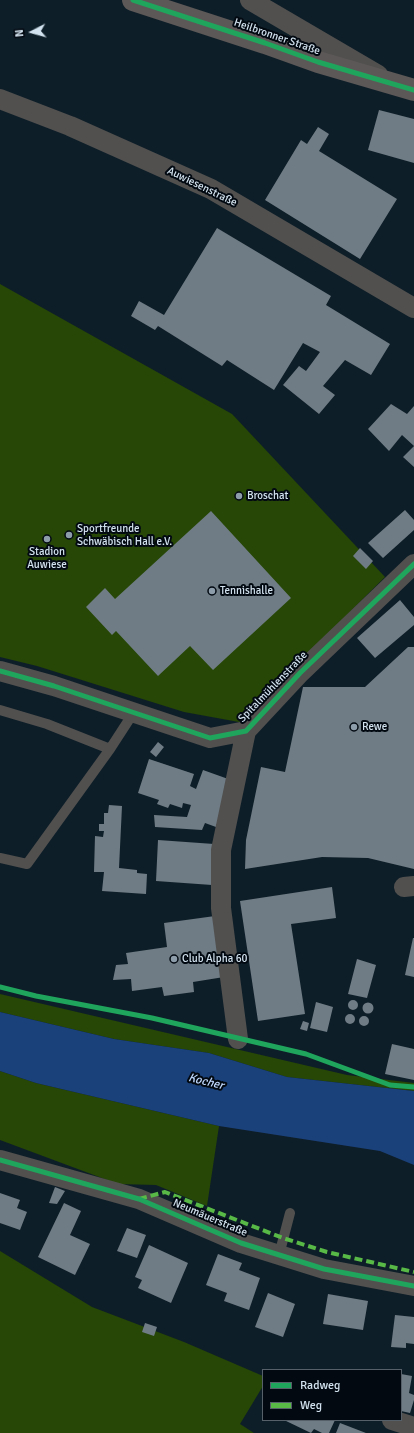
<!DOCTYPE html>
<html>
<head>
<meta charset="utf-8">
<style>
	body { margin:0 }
	#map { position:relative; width:414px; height:1433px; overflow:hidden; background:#0e1e28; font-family:Signika,sans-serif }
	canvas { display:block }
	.legend { position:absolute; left:262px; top:1369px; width:140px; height:52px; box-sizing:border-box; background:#020911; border:1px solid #556069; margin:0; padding:5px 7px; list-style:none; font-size:12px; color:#d2e2ee }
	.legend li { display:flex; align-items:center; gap:8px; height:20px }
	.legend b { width:20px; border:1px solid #556069 }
	.north { position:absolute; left:12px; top:12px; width:40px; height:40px; -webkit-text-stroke:3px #020911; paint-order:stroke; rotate:264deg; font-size:11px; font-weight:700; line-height:16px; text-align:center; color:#d2e2ee }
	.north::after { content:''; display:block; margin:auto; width:14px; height:18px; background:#d2e2ee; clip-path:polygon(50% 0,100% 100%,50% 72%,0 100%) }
</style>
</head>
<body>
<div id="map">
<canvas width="414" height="1433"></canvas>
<ul class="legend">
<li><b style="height:5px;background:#20a55d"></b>Radweg</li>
<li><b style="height:5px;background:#58b947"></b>Weg</li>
</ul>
<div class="north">N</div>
</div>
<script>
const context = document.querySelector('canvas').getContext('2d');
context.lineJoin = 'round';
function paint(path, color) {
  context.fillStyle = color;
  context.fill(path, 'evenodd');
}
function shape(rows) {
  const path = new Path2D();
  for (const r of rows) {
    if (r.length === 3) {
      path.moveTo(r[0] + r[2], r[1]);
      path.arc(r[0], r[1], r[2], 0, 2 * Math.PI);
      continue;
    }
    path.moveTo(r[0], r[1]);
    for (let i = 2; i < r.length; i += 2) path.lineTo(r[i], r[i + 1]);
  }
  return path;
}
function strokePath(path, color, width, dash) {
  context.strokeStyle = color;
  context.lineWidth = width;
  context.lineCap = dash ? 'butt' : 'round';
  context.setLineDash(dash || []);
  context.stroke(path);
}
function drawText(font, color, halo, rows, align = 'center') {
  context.font = font + ' Signika,sans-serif';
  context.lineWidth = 4;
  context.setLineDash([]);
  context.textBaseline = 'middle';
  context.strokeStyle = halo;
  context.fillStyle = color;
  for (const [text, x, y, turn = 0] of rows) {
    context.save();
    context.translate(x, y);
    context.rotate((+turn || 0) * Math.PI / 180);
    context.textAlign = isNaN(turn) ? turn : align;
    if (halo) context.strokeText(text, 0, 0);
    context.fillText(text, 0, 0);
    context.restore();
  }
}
paint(shape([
	[0,284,232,414,385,577,239,722,184,712,37,666,0,657],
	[0,994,347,1075,414,1083,414,1091,287,1077,209,1053,114,1039,0,1012],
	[0,1071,36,1083,219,1126,207,1206,156,1185,118,1184,0,1140],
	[0,1251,92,1307,184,1342,263,1376,263,1386,240,1424,254,1433,0,1433]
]), '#264706');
paint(shape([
	[0,1012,114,1039,209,1053,287,1077,414,1091,414,1165,380,1151,219,1126,36,1083,0,1071]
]), '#1b417b');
paint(shape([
	[379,110,414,119,414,163,368,150],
	[318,127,329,134,319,151,397,199,360,259,265,200,301,140,307,144],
	[217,228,331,296,326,305,390,344,371,375,345,360,323,386,335,395,319,414,283,385,299,366,306,371,320,352,303,343,274,390,227,360,222,366,158,326,155,330,131,316,139,301,164,315],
	[391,404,407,414,414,406,414,467,403,457,414,446,402,435,389,451,368,429],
	[405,510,414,520,414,530,383,558,368,543],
	[211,511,291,598,213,670,190,646,158,676,116,631,112,635,86,607,105,588,115,599],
	[360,548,373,561,366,569,353,556],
	[400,600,414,617,414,625,375,658,357,638],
	[408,647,414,647,414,869,368,858,322,857,245,869,246,840,261,767,285,772,303,687,365,687],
	[158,742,164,747,156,757,150,752],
	[149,759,194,774,190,786,196,789,203,770,231,780,216,827,205,823,202,830,155,827,154,815,187,817,191,805,183,803,182,808,170,804,168,808,157,804,159,800,138,793],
	[109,805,122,806,119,868,137,870,137,873,147,874,146,894,102,891,104,872,94,872,95,836,103,837,104,831,99,831,99,824,104,824,104,813,108,813],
	[158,840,214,844,212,885,156,881],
	[332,887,336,918,291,924,305,1014,258,1021,240,901],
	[215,916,224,977,193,982,194,992,164,996,162,987,132,991,131,979,113,980,116,965,128,964,126,953,167,947,164,923],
	[413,938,414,938,414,977,405,975],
	[357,959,376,965,367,998,348,994],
	[353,1005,5],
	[316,1002,333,1007,327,1032,310,1028],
	[368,1008,5.5],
	[350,1019,5],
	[364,1021,5],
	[303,1021,309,1023,307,1031,300,1029],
	[392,1044,414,1049,414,1080,385,1074],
	[55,1187,65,1191,57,1204,49,1203],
	[0,1193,20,1200,17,1208,27,1212,20,1230,0,1223],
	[64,1203,81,1211,70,1235,90,1244,75,1275,38,1257],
	[127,1228,146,1235,137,1258,117,1251],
	[149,1245,188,1263,171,1303,138,1288,142,1280,135,1277],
	[218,1254,242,1263,239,1270,260,1278,249,1310,224,1301,227,1293,206,1285],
	[268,1293,295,1304,283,1337,255,1327],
	[328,1294,368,1301,363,1330,323,1324],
	[395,1315,414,1317,414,1344,406,1343,406,1348,391,1347],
	[145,1323,157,1327,154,1336,142,1332],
	[401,1374,412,1376,409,1393,414,1395,414,1400,410,1413,401,1411],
	[284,1420,335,1420,329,1433,322,1433,314,1429,311,1433],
	[340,1423,366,1433,336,1433]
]), '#6f7c85');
strokePath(shape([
	[0,710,47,724,110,749],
	[0,858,27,864,110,749,134,712],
	[279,1255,290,1213]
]), '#51504f', 10);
strokePath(shape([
	[250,0,378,75],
	[0,99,70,126,211,189,414,308],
	[0,671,54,686,210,738,246,731,300,673,414,564],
	[404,887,414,886],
	[238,1039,221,908,221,850,246,731],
	[0,1160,139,1199,241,1243,324,1269,414,1286],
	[392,1420,414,1427]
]), '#51504f', 20);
strokePath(shape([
	[133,0,265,43,318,62,414,90]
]), '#5c5857', 22);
strokePath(shape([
	[139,1199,165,1192,283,1238,327,1252,414,1272]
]), '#58b947', 4, [8, 4]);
strokePath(shape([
	[133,0,265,43,318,62,414,90],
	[0,671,54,686,210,738,246,731,300,673,414,564],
	[0,987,36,996,152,1018,306,1054,390,1085,414,1087],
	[0,1160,139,1199,241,1243,324,1269,414,1286]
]), '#20a55d', 5);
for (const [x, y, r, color] of [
	[239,496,4,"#8d9da9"],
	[69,535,4,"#8d9da9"],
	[47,539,4,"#8d9da9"],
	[212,591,4,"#8d9da9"],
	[354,727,4,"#8d9da9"],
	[174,959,4,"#8d9da9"]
]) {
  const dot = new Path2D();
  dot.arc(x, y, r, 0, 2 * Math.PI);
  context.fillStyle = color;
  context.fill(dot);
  strokePath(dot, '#020911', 1.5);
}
drawText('11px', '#d2e2ee', '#020911', [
	["Heilbronner Straße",277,37,19],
	["Auwiesenstraße",202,187,26],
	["Spitalmühlenstraße",273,687,-46],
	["Neumäuerstraße",210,1218,23]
]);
drawText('11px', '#d2e2ee', '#020911', [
	["Broschat",247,496],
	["Sportfreunde",77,529],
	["Schwäbisch Hall e.V.",77,542],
	["Stadion",47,552,"center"],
	["Auwiese",47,565,"center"],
	["Tennishalle",220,591],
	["Rewe",362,727],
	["Club Alpha 60",182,959]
], 'left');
drawText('italic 12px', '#c0d8fd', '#020911', [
	["Kocher",206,1082,14]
]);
</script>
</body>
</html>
